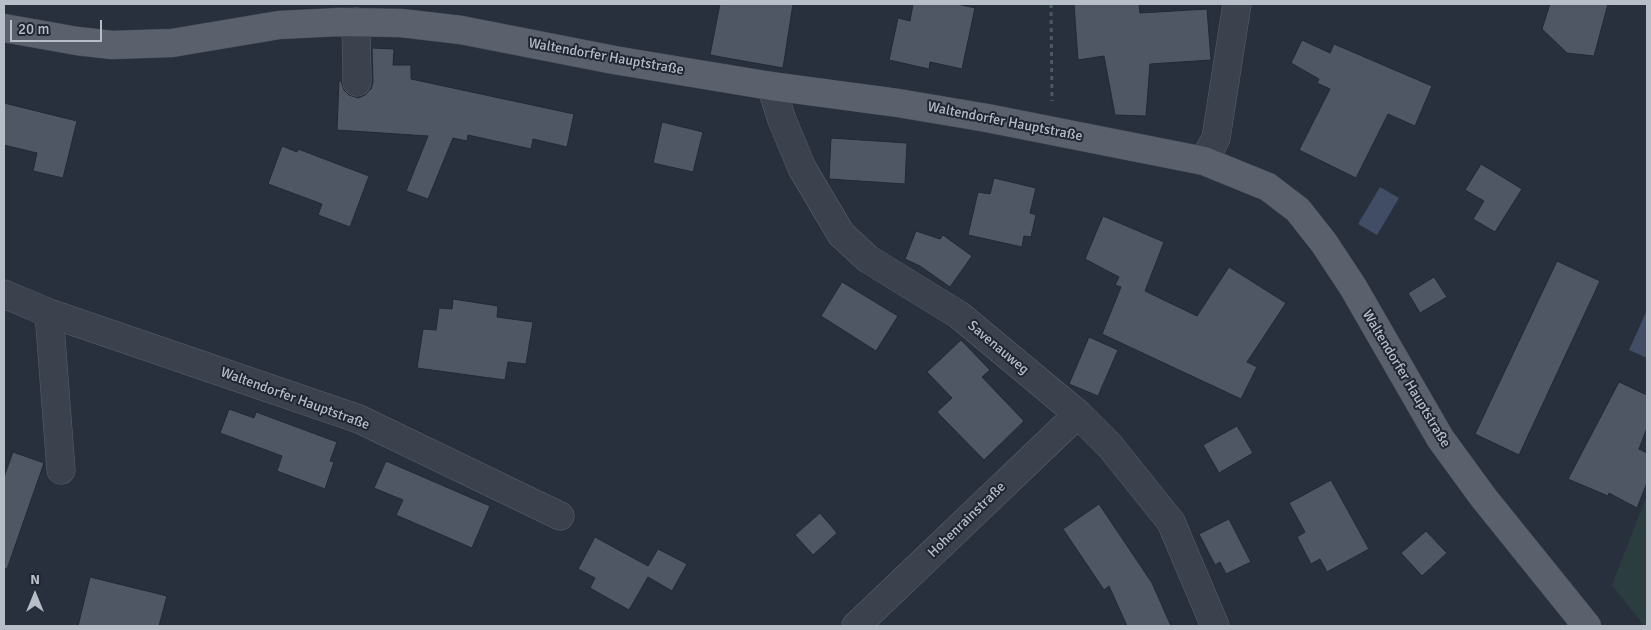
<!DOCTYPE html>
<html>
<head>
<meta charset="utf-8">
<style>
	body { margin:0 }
	#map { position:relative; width:1651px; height:630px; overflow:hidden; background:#28303d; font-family:Signika,sans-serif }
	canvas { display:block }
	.frame { position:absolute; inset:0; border:5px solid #b8bec8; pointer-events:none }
	.north { position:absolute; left:10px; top:570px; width:50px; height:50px; -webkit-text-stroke:4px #212732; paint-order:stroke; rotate:0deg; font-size:14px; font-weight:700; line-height:20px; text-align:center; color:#b8bec8 }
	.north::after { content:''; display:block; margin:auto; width:18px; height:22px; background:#b8bec8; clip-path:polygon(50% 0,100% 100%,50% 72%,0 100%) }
	.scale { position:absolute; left:10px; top:20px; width:92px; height:22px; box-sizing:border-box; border:2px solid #b8bec8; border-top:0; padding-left:6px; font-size:15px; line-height:18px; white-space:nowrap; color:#b8bec8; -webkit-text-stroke:4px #212732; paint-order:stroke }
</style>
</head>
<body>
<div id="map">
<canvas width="1651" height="630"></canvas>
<div class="frame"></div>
<div class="north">N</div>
<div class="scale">20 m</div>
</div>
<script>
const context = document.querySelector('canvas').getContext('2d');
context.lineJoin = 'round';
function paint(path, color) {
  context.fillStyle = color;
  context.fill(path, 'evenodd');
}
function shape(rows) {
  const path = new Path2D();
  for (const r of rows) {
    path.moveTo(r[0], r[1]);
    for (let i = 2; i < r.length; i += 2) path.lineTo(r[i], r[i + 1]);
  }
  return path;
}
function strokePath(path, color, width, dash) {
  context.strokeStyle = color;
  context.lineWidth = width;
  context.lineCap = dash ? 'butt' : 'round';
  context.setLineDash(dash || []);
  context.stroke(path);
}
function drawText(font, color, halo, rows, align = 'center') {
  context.font = font + ' Signika,sans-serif';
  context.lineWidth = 4;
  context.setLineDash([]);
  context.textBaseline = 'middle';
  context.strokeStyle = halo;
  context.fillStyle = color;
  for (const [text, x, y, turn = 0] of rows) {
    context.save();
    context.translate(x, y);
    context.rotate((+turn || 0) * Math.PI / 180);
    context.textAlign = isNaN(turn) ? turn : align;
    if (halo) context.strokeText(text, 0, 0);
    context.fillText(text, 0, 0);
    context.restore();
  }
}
paint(shape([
	[1647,495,1647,626,1644,626,1612,585]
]), '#2b3d3f');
paint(shape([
	[1380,187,1399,198,1377,235,1358,224],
	[1647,310,1647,358,1629,350]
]), '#404d64');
const building = shape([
	[720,4,793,4,783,68,710,55,720,4],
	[913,4,957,4,975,8,962,69,930,62,929,69,889,60,898,18,910,21,913,4],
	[1074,4,1139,4,1140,13,1207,9,1211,60,1150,64,1146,116,1115,115,1104,56,1078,60,1074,4],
	[1550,4,1608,4,1594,56,1567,53,1542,29,1550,4],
	[1302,40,1330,53,1334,44,1432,86,1415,126,1388,114,1356,178,1299,150,1330,89,1317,83,1319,79,1291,63,1302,40],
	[372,48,394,49,393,65,411,65,411,79,574,114,567,147,533,139,531,149,468,135,467,141,453,138,428,199,406,191,428,136,337,130,339,80,341,81,344,90,349,95,358,98,365,95,371,89,373,82,372,48],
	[4,103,77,121,63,178,33,171,37,153,4,145,4,103],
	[662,122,703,132,693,172,653,163,662,122],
	[831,138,907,143,905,184,829,179,831,138],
	[282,146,297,152,298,149,369,176,350,227,318,215,322,204,268,184,282,146],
	[1481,164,1522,189,1495,232,1473,219,1484,201,1465,190,1481,164],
	[994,178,1036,188,1030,213,1036,215,1031,237,1024,236,1022,247,968,235,978,192,990,194,994,178],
	[1103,216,1164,242,1145,291,1197,316,1229,267,1286,303,1247,362,1257,367,1241,399,1102,334,1121,287,1115,285,1119,277,1085,259,1103,216],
	[916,231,940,239,943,235,972,256,950,287,920,266,905,259,916,231],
	[1557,261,1600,281,1519,455,1475,434,1557,261],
	[1434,277,1447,297,1420,313,1408,293,1434,277],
	[842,282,898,316,876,351,821,316,842,282],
	[453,299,498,306,497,317,533,322,526,364,508,362,505,380,417,368,423,329,436,330,439,308,452,309,453,299],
	[1089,337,1118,350,1098,396,1069,384,1089,337],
	[961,340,990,370,982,377,1024,421,984,460,937,412,952,398,927,372,961,340],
	[1619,382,1647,395,1647,428,1639,449,1647,453,1647,483,1637,508,1609,493,1608,496,1568,479,1619,382],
	[229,409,254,418,256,412,337,442,330,461,334,462,325,489,277,471,282,456,220,433,229,409],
	[1237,426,1253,453,1219,473,1203,445,1237,426],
	[13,452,44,463,7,569,4,568,4,477,13,452],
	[386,461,490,506,472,548,396,515,403,500,374,488,386,461],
	[1331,480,1369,549,1327,572,1320,559,1311,564,1297,537,1305,532,1289,503,1331,480],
	[1099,504,1152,583,1171,626,1127,626,1109,586,1104,590,1063,529,1099,504],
	[820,513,837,533,813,555,795,535,820,513],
	[1229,519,1251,562,1226,574,1220,562,1215,565,1199,534,1229,519],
	[1426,531,1447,553,1422,576,1401,553,1426,531],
	[595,537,648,566,658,549,687,564,672,591,648,577,629,610,590,588,595,578,578,569,595,537],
	[90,577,167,596,159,626,78,626,90,577]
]);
paint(building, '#4f5765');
strokePath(building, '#232934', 1);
const minor = shape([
	[356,22,357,82],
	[771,86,782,120,802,168,841,234,868,259,959,315,1078,414,1110,446,1171,522,1215,626],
	[1204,161,1216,138,1237,4],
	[4,294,49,313,359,419,560,516],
	[49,313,61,470],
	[856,626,1078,414]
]);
const major = shape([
	[4,28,77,41,112,45,172,43,279,25,340,22,401,23,461,30,614,60,771,86,898,103,987,118,1204,161,1268,187,1298,210,1324,243,1353,287,1440,438,1483,497,1587,626]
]);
strokePath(minor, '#5a606b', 29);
strokePath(major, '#454b56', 29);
strokePath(shape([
	[1051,4,1052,101]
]), '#4a5a5d', 3, [4, 4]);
strokePath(minor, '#3c424d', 28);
strokePath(major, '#5a616d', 28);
drawText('14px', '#b8bec8', '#212732', [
	["Waltendorfer Hauptstraße",606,57,10],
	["Waltendorfer Hauptstraße",1005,122,11],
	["Savenauweg",998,348,40],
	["Waltendorfer Hauptstraße",1406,379,59],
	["Waltendorfer Hauptstraße",295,399,20],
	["Hohenrainstraße",967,520,-44]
]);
</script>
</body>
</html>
